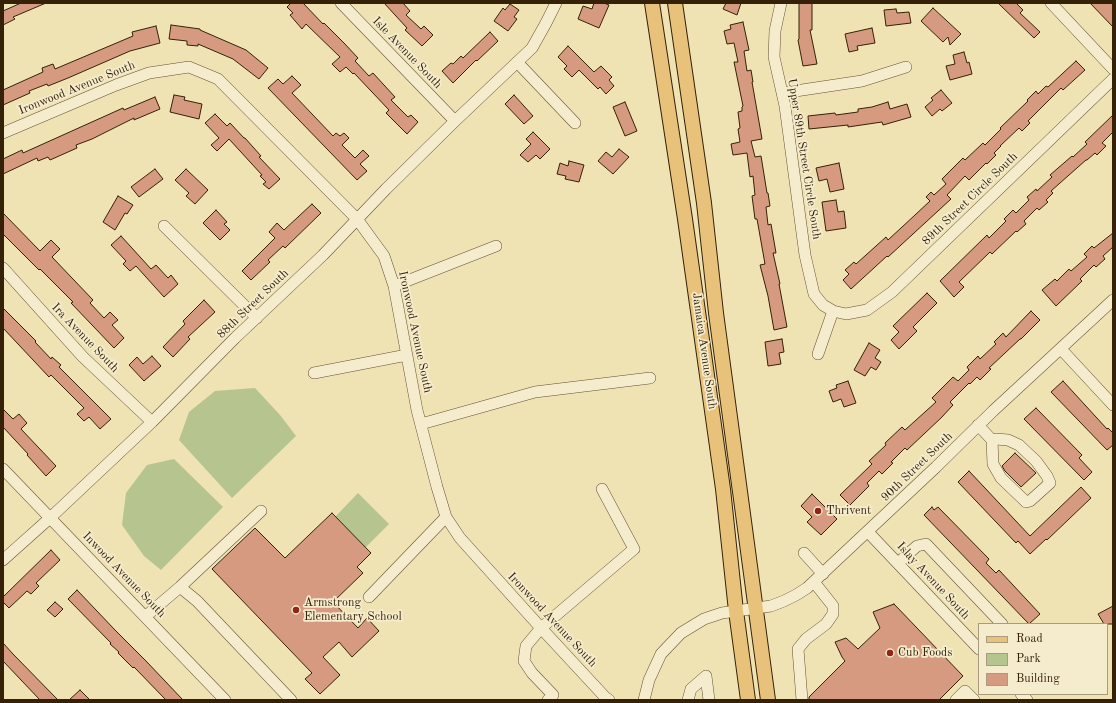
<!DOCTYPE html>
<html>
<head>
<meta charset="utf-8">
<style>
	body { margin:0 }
	#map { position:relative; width:1116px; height:703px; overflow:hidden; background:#efe2b3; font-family:"Old Standard TT",serif }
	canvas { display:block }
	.frame { position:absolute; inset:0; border:4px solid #342108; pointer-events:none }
	.legend { position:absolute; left:978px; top:623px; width:130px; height:72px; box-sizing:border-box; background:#f5ecce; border:1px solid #a89b7f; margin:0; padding:5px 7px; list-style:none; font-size:12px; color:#342108 }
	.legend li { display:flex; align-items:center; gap:8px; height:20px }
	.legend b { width:20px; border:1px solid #a89b7f }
</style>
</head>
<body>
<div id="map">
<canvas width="1116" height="703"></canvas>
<div class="frame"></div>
<ul class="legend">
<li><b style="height:5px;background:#e8c17a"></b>Road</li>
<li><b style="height:11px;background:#b6c48f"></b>Park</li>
<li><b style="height:11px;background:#d69a80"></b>Building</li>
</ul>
</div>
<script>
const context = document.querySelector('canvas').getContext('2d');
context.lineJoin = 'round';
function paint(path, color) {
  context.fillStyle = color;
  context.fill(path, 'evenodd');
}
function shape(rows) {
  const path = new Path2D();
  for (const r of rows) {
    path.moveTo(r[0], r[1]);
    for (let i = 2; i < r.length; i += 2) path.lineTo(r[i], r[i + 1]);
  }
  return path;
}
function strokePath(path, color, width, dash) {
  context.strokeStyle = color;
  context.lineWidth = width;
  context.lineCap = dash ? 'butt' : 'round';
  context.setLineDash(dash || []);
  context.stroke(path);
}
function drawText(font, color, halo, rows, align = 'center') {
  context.font = font + ' "Old Standard TT",serif';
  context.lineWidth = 3.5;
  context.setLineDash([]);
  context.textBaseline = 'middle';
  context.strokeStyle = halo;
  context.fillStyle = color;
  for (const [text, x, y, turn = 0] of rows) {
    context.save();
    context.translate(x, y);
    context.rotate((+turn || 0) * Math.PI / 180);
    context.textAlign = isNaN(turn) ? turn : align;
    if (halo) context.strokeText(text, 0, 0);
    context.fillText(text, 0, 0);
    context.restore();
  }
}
paint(shape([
	[255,388,280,415,296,436,232,498,179,440,189,412,215,391],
	[174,459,223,507,161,570,144,556,122,525,126,493,147,465],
	[358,493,389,524,365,548,335,517]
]), '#b6c48f');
const building = shape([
	[21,3,46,3,13,17,15,19,3,25,3,11,21,3],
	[291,3,303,3,323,24,324,23,344,43,358,58,355,61,369,76,373,73,395,97,391,100,408,117,411,115,418,122,407,134,386,113,389,110,354,73,353,74,346,67,340,72,332,64,340,57,306,24,302,29,290,15,293,13,287,7,291,3],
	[384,3,403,3,410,11,406,15,421,29,424,26,433,35,422,46,405,30,407,28,384,3],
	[594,3,604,3,609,5,599,28,578,19,583,6,592,9,594,3],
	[726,3,741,3,737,15,723,9,726,3],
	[799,3,812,3,812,30,810,30,817,64,803,66,798,40,799,39,799,3],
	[998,3,1016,3,1023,10,1020,13,1040,32,1034,38,998,3],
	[1090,3,1113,3,1113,27,1090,3],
	[510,4,519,10,514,17,517,19,508,31,494,21,503,8,505,10,510,4],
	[933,8,961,34,950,45,948,37,943,42,921,21,933,8],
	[896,9,897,13,909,12,911,23,886,26,884,10,896,9],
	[743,22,749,50,744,51,747,71,751,70,753,82,752,82,762,139,751,141,755,157,761,156,767,193,768,193,770,206,766,207,768,225,771,224,776,253,773,253,780,284,779,284,787,327,774,330,768,296,760,265,765,264,757,219,755,219,752,196,755,195,753,176,750,177,747,153,733,155,731,144,740,142,738,129,740,128,738,112,742,111,742,107,743,106,734,62,738,62,734,43,727,44,724,31,731,29,730,25,743,22],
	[171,25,200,29,200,30,246,50,268,68,259,79,233,59,198,44,198,46,187,45,187,41,169,39,171,25],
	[156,26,160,43,130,51,68,78,48,86,47,84,29,91,30,93,3,105,3,90,43,72,42,68,53,64,55,69,133,36,132,32,156,26],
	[872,28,875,43,857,46,858,50,849,52,845,34,872,28],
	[490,32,498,41,477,61,476,60,453,83,442,71,451,63,453,64,461,56,463,58,490,32],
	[568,46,594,72,601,66,612,77,609,80,614,86,606,94,600,87,598,89,579,70,572,77,564,69,567,66,558,57,568,46],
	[964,52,967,63,969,62,972,74,950,80,946,66,955,64,953,55,964,52],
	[1076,61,1085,70,1063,90,1061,88,1028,121,1030,123,1022,131,1019,128,1000,146,1001,146,994,153,996,155,987,164,986,163,969,180,965,176,947,195,951,199,888,257,887,256,851,289,843,280,849,274,845,270,854,262,856,264,886,237,888,240,915,215,930,201,926,197,931,192,934,195,946,184,942,179,963,158,965,160,983,143,985,145,1001,129,1000,128,1028,101,1027,100,1036,91,1038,94,1046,86,1048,87,1076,61],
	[292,76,301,85,292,93,333,136,336,133,340,136,344,133,349,138,342,145,355,158,363,150,369,156,360,164,367,171,357,180,268,88,278,79,283,84,292,76],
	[941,90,952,103,942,111,940,109,932,116,925,107,933,100,931,98,941,90],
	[174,95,185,97,184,100,202,104,199,119,170,112,174,95],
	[514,95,533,116,524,124,505,104,514,95],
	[155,97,160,109,134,120,134,118,92,139,76,145,77,148,50,160,48,157,38,161,37,158,3,174,3,159,22,150,23,153,123,108,124,110,155,97],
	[625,102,637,131,625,136,613,107,625,102],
	[888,102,890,109,907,104,911,117,883,125,882,122,848,127,848,125,809,129,808,116,835,113,836,115,858,112,858,109,872,107,888,102],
	[215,114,227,126,230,123,244,138,245,138,261,156,259,157,280,179,269,189,263,184,266,182,260,176,262,175,229,139,217,151,211,145,219,138,205,123,215,114],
	[1113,115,1113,132,1102,143,1106,146,1097,155,1095,153,1087,160,1086,160,1051,191,1053,193,1046,200,1048,202,1039,210,1037,208,1024,221,1026,224,1017,232,1016,231,992,254,990,252,959,282,964,287,954,297,940,281,987,235,989,238,1006,221,1004,219,1013,210,1016,213,1029,200,1027,197,1036,189,1037,191,1052,177,1050,175,1072,156,1073,157,1087,144,1085,142,1113,115],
	[533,132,550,149,540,159,536,155,528,162,520,155,531,144,526,139,533,132],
	[619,149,629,157,613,174,598,161,606,152,612,157,619,149],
	[569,161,584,165,579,182,565,179,566,176,557,174,560,163,568,166,569,161],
	[839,163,844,189,830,192,827,179,819,181,816,168,839,163],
	[155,169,163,179,139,197,131,187,155,169],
	[186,169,208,190,195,204,186,196,189,193,175,180,186,169],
	[118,196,133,205,127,214,125,213,115,230,103,222,118,196],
	[836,200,838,212,844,211,846,228,826,231,822,202,836,200],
	[312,204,321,213,285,248,283,246,268,260,270,262,251,280,242,271,275,238,269,232,277,223,284,230,312,204],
	[216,210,227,222,224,224,230,230,220,240,203,223,216,210],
	[3,213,40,251,51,240,60,249,52,257,93,300,90,303,104,318,110,312,118,320,112,325,124,338,114,348,71,303,73,302,40,269,39,270,3,234,3,213],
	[1113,233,1113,247,1103,256,1105,259,1096,267,1094,265,1080,279,1082,281,1056,306,1042,290,1055,279,1057,281,1069,269,1071,271,1087,257,1084,254,1092,246,1094,248,1113,233],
	[121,236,151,269,156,265,168,278,171,275,178,284,164,297,136,266,130,271,123,264,126,261,111,245,121,236],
	[927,293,937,303,913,327,917,331,899,349,891,340,899,332,893,326,927,293],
	[204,300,215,312,188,337,190,339,173,357,163,347,185,324,183,321,204,300],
	[3,308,36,341,35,342,51,359,52,357,61,365,59,367,111,419,100,429,89,417,84,421,77,414,84,408,51,375,49,377,3,328,3,308],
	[1031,311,1040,320,1021,339,1020,339,989,368,991,369,980,380,977,377,970,384,969,383,950,402,953,405,942,417,907,450,905,448,891,462,893,463,882,474,879,471,867,483,869,486,850,505,840,495,872,464,869,461,886,445,885,443,902,427,905,430,936,402,932,398,953,377,958,381,969,370,967,367,978,356,980,359,996,344,994,342,1003,333,1006,337,1031,311],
	[782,339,784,352,779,353,781,364,768,366,765,342,782,339],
	[869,343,880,350,875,358,881,362,876,370,871,367,865,376,854,370,869,343],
	[152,356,161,366,144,381,129,365,137,357,143,364,152,356],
	[848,381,856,403,844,407,841,399,833,402,829,391,837,388,836,385,848,381],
	[1063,381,1107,429,1108,428,1113,433,1113,445,1107,450,1051,392,1063,381],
	[1036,408,1082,455,1079,458,1092,472,1084,480,1024,419,1036,408],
	[3,409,13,419,19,414,27,423,21,429,56,466,46,476,27,455,28,454,3,427,3,409],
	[1015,453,1036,473,1021,487,1005,471,1002,466,1015,453],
	[969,471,1030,536,1081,487,1091,498,1047,540,1046,539,1030,554,1018,541,1016,543,958,482,969,471],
	[812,494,837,519,821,535,807,522,812,517,801,506,812,494],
	[932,507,934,510,938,507,989,559,986,563,996,573,999,570,1040,614,1029,624,924,515,932,507],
	[332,513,371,553,357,567,363,573,333,602,358,628,367,618,379,631,352,657,339,642,323,657,340,675,320,694,305,679,312,673,212,569,255,528,285,558,332,513],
	[51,550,60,560,36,583,39,586,31,594,27,591,9,608,3,602,3,597,51,550],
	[77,590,115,630,146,661,183,700,166,700,134,667,133,668,118,653,119,652,110,644,111,643,68,599,77,590],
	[55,602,63,609,55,617,47,610,55,602],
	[894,604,963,676,939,700,809,700,809,697,845,661,842,657,835,642,846,638,858,649,880,628,873,612,894,604],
	[1113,606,1113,624,1104,624,1098,614,1113,606],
	[3,643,13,654,58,700,40,700,3,661,3,643],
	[80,690,90,700,69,700,80,690]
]);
paint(building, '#d69a80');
strokePath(building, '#342108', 1);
const minor = shape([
	[341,3,455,121],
	[781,3,775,31,774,57,785,106,805,255,814,294,823,305,833,311,846,314,867,310,892,292,1113,79],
	[1051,3,1113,69],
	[517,62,575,123],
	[782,93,862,81,906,67],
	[3,133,116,85,149,73,189,67,218,79,357,219,384,256,394,286,417,410,437,487,446,517,460,538,541,628,605,697,609,700],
	[164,226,257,318],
	[3,268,83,357,152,422],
	[394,286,496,246],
	[1061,349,1113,405],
	[818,354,833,311],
	[314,373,407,355],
	[421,424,535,392,650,378],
	[978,425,992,440],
	[996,439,1008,440,1019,445,1036,461,1047,476,1050,483,1030,501,1026,502,1001,478,993,464,992,440,996,439],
	[3,469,225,700],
	[868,532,979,649],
	[804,553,823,574],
	[3,560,50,518,152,422,235,338,323,255,386,189,455,121,532,48,546,23,556,3],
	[898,563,917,546,926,544,1002,624],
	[180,587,197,601,291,700],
	[369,597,446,517],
	[146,616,180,587,261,511],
	[1021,694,1027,700],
	[548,700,553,695,532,673,524,661,526,646,541,628,634,549,602,489],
	[644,700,649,680,661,654,681,633,704,619,722,613,771,606,784,601,796,595,807,588,936,467,993,411,1113,300],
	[688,700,691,689,706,676,709,700],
	[802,700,798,649,806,639,826,624,833,614,833,606,814,582],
	[956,700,965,691,974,700]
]);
const major = shape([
	[652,3,685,219,723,489,736,611,748,700],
	[675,3,704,203,716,313,768,700]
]);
strokePath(minor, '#635133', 12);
strokePath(major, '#342108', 16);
strokePath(minor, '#f5ecce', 11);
strokePath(major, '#e8c17a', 14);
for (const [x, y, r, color] of [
	[818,511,4,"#8f2418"],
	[296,610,4,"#8f2418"],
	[890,653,4,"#8f2418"]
]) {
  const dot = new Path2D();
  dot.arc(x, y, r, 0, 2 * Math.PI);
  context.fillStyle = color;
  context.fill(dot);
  strokePath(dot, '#f5ecce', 1.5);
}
drawText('12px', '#342108', '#f5ecce', [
	["Isle Avenue South",407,53,46],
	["Ironwood Avenue South",77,88,-22],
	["Upper 89th Street Circle South",804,159,81],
	["89th Street Circle South",970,199,-44],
	["88th Street South",253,304,-44],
	["Ironwood Avenue South",415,332,78],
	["Ira Avenue South",85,338,46],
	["Jamaica Avenue South",704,351,82],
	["90th Street South",917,467,-44],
	["Inwood Avenue South",124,575,46],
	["Islay Avenue South",933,581,47],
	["Ironwood Avenue South",552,620,47]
]);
drawText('12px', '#342108', '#f5ecce', [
	["Thrivent",826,511],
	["Armstrong",304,603],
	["Elementary School",304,617],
	["Cub Foods",898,653]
], 'left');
</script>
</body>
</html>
